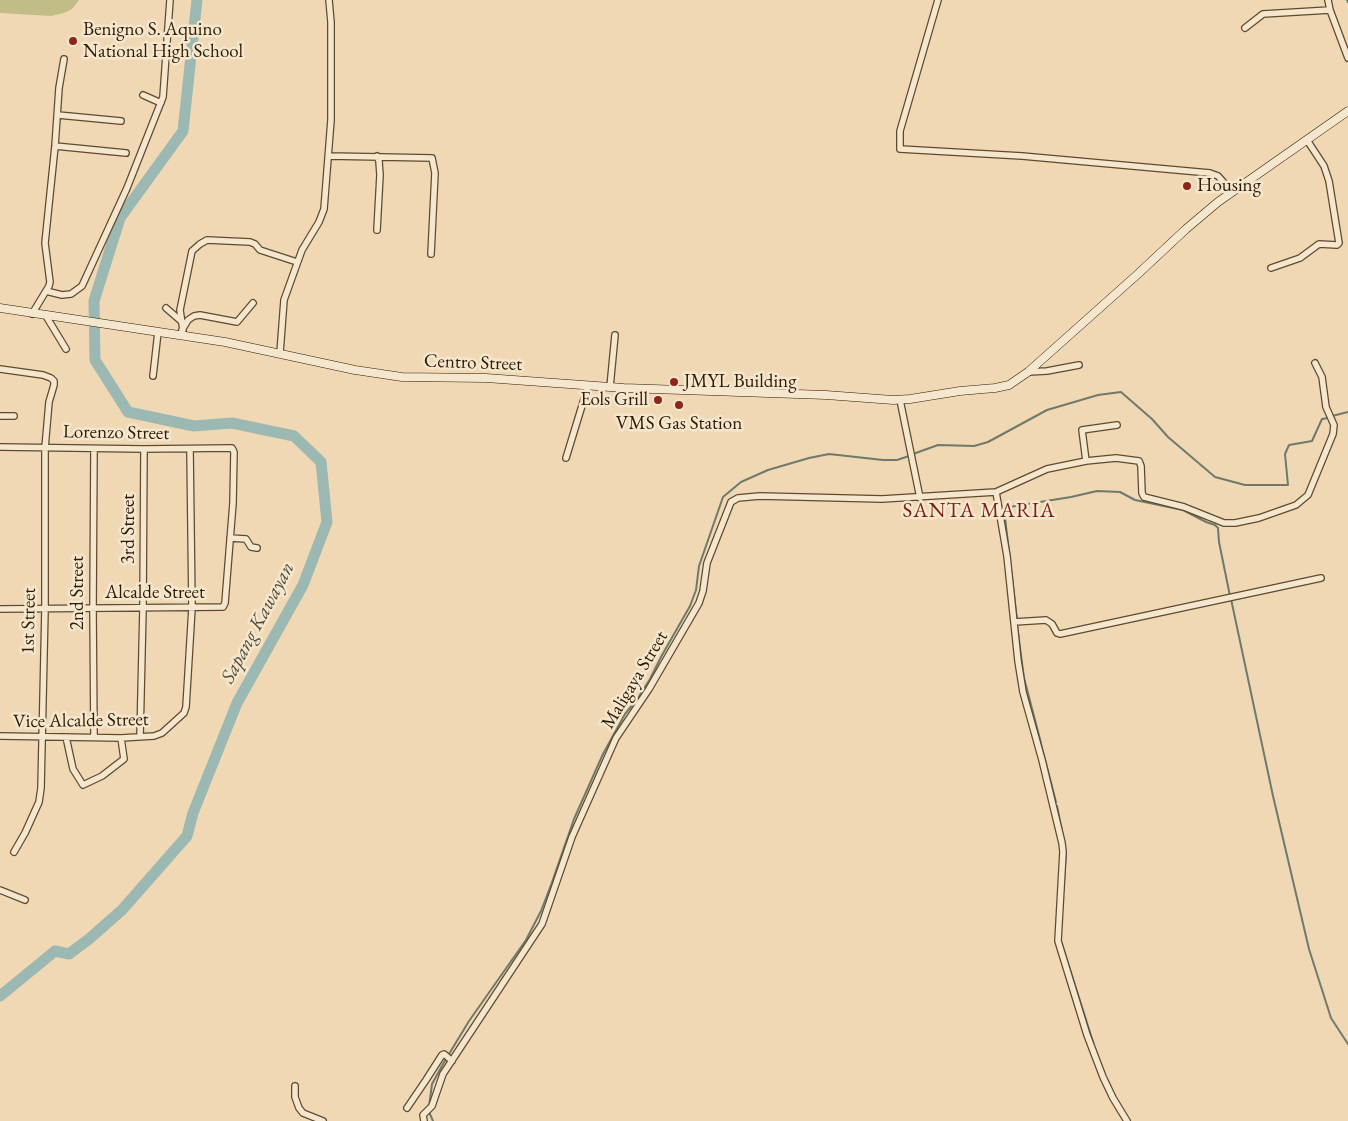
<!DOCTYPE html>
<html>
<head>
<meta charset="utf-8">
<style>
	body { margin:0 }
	canvas { display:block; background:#f0d8b4 }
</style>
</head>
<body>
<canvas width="1348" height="1121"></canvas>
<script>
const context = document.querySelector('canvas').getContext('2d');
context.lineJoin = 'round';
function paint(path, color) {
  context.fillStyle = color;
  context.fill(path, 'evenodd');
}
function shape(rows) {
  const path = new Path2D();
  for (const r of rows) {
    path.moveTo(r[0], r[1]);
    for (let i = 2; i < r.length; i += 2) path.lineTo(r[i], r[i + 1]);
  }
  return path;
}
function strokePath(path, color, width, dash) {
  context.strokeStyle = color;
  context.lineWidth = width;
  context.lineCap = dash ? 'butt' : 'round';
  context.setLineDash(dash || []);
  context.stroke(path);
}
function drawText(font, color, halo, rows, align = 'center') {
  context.font = font + ' "EB Garamond",serif';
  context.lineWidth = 5;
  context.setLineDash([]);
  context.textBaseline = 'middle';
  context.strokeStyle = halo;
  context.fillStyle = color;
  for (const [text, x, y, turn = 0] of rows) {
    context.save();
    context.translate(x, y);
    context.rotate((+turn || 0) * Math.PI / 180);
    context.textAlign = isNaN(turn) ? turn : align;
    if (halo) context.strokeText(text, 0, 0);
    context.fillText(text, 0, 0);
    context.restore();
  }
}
paint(shape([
	[0,0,79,0,72,9,64,13,51,16,0,13]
]), '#c2bc87');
strokePath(shape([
	[1347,0,1348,2],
	[1332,416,1348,412],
	[913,454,938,445,974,446,988,442,1047,410,1098,395,1121,392,1152,419,1168,437,1215,477,1245,485,1288,485,1285,454,1289,445,1312,441,1322,419,1328,418],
	[1231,599,1273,796,1309,949,1331,1018,1348,1044],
	[1017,620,1004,509,1015,506,1071,497,1097,491,1120,492,1135,500,1183,510,1206,522,1215,525,1218,528,1219,542,1230,596],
	[1017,625,1024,678,1041,743],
	[1041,744,1056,802],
	[1057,806,1064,841],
	[1064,881,1066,853],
	[1060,938,1094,1045],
	[429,1107,432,1084,443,1064,469,1021,526,940,541,911,551,885,574,819,603,754,625,714,638,698,650,679,661,657,690,606,696,590,699,566,723,497,741,482,768,470,809,458,829,454,883,460,897,460,909,456],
	[429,1112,433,1121]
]), '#6f7a6c', 2);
strokePath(shape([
	[0,996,55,951,69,954,89,939,122,910,187,836,193,813,237,703,303,585,327,522,321,462,294,436,232,423,194,426,128,412,95,360,94,301,120,218,183,131,197,0]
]), '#9bb9b2', 11);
const street = shape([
	[938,0,900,131,900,149,1022,156,1210,173,1218,176,1232,192],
	[1328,0,1330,10,1348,58],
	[1245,28,1263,14,1330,10],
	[143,95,161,103],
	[58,115,121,121],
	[55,146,126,153],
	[329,156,432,158,435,173,431,254],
	[377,156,379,161,380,175,377,230],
	[1271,268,1300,258,1319,244,1337,245,1339,243,1329,181,1324,166,1307,140],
	[46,291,62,295,71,294,82,286,127,188,163,97,170,0],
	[166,308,181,321],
	[32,314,49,286,50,282,45,243,55,146,59,88,64,59],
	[46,316,66,349],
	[182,330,188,320,194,316,200,315,237,322,253,303],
	[183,330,180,310,192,251,200,244,207,240,250,242,255,244,260,250,297,262],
	[280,353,284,300,302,250,319,222,324,209,331,120,331,22,329,0],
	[0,369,43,375,51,378,54,381,54,385,49,402,45,448,45,609,41,788,39,802,25,833,14,852],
	[1028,372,1047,371,1079,365],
	[153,376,158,332],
	[610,387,615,335],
	[900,400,920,498],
	[0,416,14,416],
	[0,447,144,449,232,448,234,452,233,503,225,603,223,607,0,609],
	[94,449,93,609,94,737],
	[566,458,588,386],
	[1086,461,1082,430,1117,425],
	[996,492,1007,556,1018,661,1023,692,1042,760,1062,843,1063,852,1058,941,1087,1035,1103,1077,1113,1098,1127,1121],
	[230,538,246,539,251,547,257,548],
	[1014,622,1046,620,1052,624,1057,633,1060,634,1321,578],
	[0,736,121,738,154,736,162,733,184,713,186,707,192,608,190,449],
	[66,737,73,769,83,785,102,776,124,759,121,738],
	[140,737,143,608,144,449],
	[0,890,25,900],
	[295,1086,295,1097,299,1108,303,1113,323,1121],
	[407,1108,426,1080,442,1055,444,1054,452,1061],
	[424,1121,423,1115,432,1106,443,1074,542,924,572,837,616,738,649,689,699,603,703,591,707,563,731,502,738,498,760,496,882,499,996,492,1047,469,1086,461,1116,458,1139,461,1141,466,1142,493,1144,497,1184,507,1224,523,1235,523,1259,518,1296,505,1308,495,1333,434,1334,425,1326,407,1322,377,1315,363]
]);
const secondary = shape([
	[0,308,225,342,355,370,402,377,486,378,624,388,826,395,893,400,910,399,960,391,995,388,1009,385,1028,372,1139,273,1186,229,1218,202,1348,111]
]);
strokePath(street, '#5e4a2e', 8);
strokePath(secondary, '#2e1b02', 9);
strokePath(street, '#f5e6ce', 5.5);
strokePath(secondary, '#f5e6ce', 8);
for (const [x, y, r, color] of [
	[73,41,5,"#8f2418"],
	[1187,186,5,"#8f2418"],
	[674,382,5,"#8f2418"],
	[658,400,5,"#8f2418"],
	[679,405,5,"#8f2418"]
]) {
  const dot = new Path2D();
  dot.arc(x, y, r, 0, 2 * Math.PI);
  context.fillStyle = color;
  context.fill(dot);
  strokePath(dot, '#f5e6ce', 2);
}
drawText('19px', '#2e1b02', '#f5e6ce', [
	["Benigno S. Aquino",83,30],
	["National High School",83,52],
	["Housing",1197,186],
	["JMYL Building",684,382],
	["Eols Grill",648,400,"right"],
	["VMS Gas Station",679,424,"center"]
], 'left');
drawText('19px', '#2e1b02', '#f5e6ce', [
	["Centro Street",473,363,2],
	["Lorenzo Street",116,433,1],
	["3rd Street",129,529,-90],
	["2nd Street",78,593,-90],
	["Alcalde Street",155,593],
	["1st Street",29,621,-89],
	["Maligaya Street",635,680,-59],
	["Vice Alcalde Street",81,721,-1]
]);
drawText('italic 20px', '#4f4a37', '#f5e6ce', [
	["Sapang Kawayan",258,623,-62]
]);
context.letterSpacing = '1px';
drawText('21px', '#7a1f14', '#f5e6ce', [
	["SANTA MARIA",979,511]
]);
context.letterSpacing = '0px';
</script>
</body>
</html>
